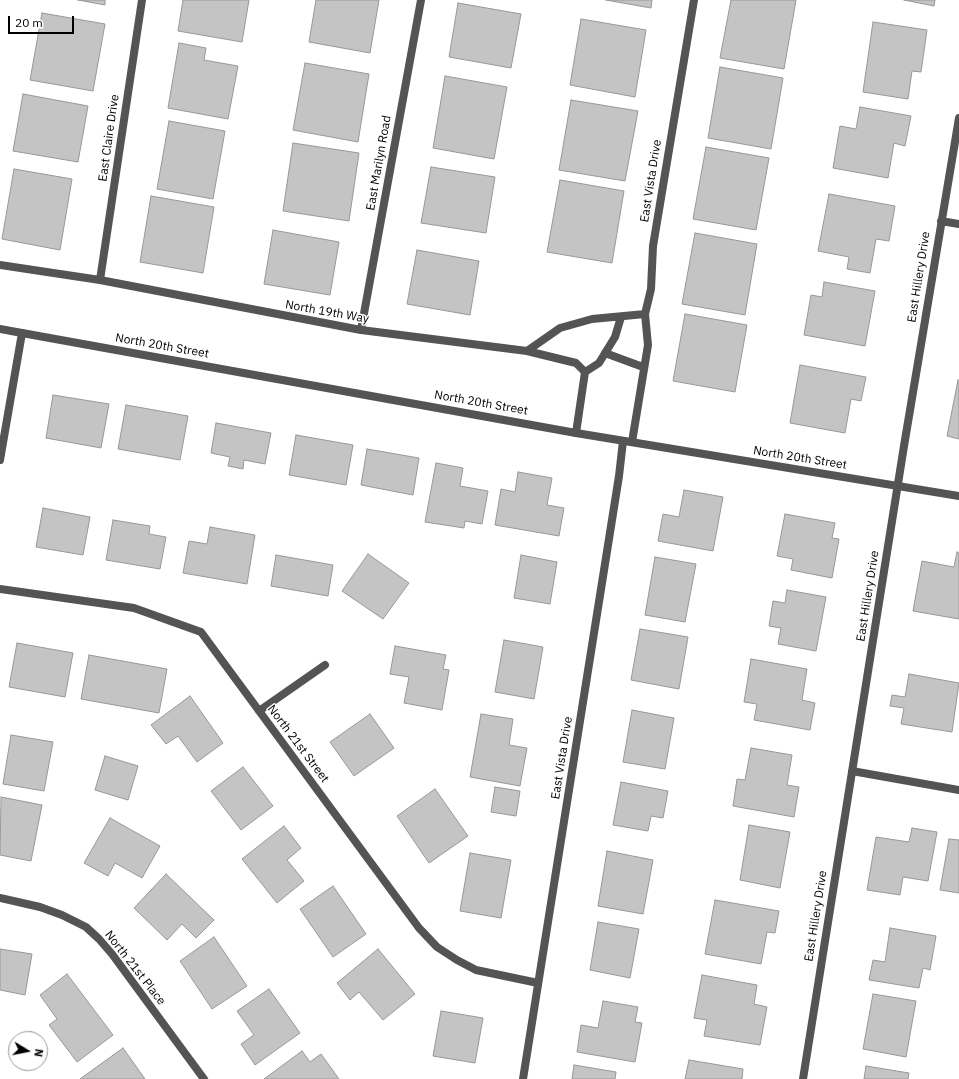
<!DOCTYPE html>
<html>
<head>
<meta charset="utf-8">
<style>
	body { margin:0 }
	#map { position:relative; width:959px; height:1079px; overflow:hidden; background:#fff; font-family:"IBM Plex Sans",sans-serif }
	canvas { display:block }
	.north { position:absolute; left:8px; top:1031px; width:40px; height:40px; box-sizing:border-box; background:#fff; border:1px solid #999; border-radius:50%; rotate:100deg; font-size:11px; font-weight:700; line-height:16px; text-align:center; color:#000 }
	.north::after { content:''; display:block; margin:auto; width:14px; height:18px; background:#000; clip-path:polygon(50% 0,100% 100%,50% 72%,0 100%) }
	.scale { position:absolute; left:8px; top:16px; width:66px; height:18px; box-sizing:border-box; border:2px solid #000; border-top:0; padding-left:5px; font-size:12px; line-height:14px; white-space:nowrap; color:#000; -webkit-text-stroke:3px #fff; paint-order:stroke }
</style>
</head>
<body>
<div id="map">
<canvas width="959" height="1079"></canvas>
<div class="north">N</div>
<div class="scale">20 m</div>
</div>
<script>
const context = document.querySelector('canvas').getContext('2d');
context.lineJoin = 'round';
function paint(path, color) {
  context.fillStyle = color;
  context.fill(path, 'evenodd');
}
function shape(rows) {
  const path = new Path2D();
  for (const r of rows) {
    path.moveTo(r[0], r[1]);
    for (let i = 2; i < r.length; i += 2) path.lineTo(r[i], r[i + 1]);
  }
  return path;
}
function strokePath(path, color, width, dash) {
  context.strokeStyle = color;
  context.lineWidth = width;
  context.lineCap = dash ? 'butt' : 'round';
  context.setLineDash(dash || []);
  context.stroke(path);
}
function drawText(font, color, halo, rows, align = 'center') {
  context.font = font + ' "IBM Plex Sans",sans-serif';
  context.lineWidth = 3;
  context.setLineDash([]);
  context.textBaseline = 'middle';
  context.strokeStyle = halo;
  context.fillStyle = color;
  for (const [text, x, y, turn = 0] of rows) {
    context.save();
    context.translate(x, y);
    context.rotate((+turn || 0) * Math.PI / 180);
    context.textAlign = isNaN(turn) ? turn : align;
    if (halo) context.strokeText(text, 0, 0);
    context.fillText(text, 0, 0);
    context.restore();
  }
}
const building = shape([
	[78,0,105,0,105,5,78,0],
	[183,0,249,0,242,42,178,31,183,0],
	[316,0,379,0,370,53,309,42,316,0],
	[606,0,652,0,651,8,606,0],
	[731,0,796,0,784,69,720,58,731,0],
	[904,0,935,0,934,6,904,0],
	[458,3,521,14,511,68,449,57,458,3],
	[42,13,105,24,93,91,30,80,42,13],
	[581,19,646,30,635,97,570,85,581,19],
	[873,22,927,30,921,72,912,71,908,99,863,92,873,22],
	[179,43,206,48,204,60,238,66,228,119,168,108,179,43],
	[305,63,369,74,358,142,293,130,305,63],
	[720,67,783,78,771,149,708,138,720,67],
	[445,76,507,87,494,159,433,148,445,76],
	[23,94,88,106,78,162,13,151,23,94],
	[571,100,638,111,625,181,559,170,571,100],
	[860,107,911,116,905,146,894,143,888,178,833,168,840,126,856,129,860,107],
	[169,121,225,131,213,199,157,189,169,121],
	[293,143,359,153,349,221,283,211,293,143],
	[706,147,769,158,756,230,693,219,706,147],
	[431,167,495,177,486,233,421,223,431,167],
	[14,169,72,179,60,250,2,239,14,169],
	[560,180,624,191,612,263,547,252,560,180],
	[829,194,895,206,889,241,876,239,870,273,847,269,849,257,818,251,829,194],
	[151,196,214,207,203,273,140,262,151,196],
	[273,230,339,242,330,295,264,284,273,230],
	[695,233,757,244,745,315,682,304,695,233],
	[417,250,479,261,470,315,407,304,417,250],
	[824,282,875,291,865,346,804,335,811,295,822,297,824,282],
	[685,314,747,325,735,392,673,381,685,314],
	[800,365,866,377,861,401,851,399,845,433,790,423,800,365],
	[958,380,959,380,959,439,947,436,958,380],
	[53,395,109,404,101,448,46,438,53,395],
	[126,405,188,416,180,460,118,449,126,405],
	[216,423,271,433,265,464,244,460,243,469,228,466,230,457,211,453,216,423],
	[296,435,353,445,346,485,289,475,296,435],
	[367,449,419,458,413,495,361,485,367,449],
	[436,463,463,468,460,486,488,491,482,524,465,521,464,528,425,522,436,463],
	[518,472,552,478,547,505,564,508,559,536,495,525,501,489,515,492,518,472],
	[684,490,723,497,713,551,658,541,663,514,679,517,684,490],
	[43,508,90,517,83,555,36,547,43,508],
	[785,514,835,523,832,538,839,539,832,578,791,570,793,559,777,556,785,514],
	[113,520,150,526,149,534,166,537,160,569,106,560,113,520],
	[210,527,255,535,247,584,183,573,189,541,207,544,210,527],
	[957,552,959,553,959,619,913,611,922,561,954,567,957,552],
	[368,554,409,583,383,619,342,591,368,554],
	[276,555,333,565,328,596,271,586,276,555],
	[521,555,557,562,550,604,514,598,521,555],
	[655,557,696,564,685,622,645,615,655,557],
	[787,590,826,597,816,651,778,644,781,628,769,626,773,601,785,603,787,590],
	[640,629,688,637,679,689,631,680,640,629],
	[504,640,543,647,534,699,495,692,504,640],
	[17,643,73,653,65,697,9,687,17,643],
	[395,646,446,655,443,669,449,670,442,710,404,703,409,677,390,674,395,646],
	[89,655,167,669,159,713,81,699,89,655],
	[751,659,807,669,802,700,815,703,810,730,754,720,757,704,744,702,751,659],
	[909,674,959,683,952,732,901,724,904,708,890,706,892,695,905,697,909,674],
	[190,696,223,743,197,762,178,736,166,744,151,725,190,696],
	[632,710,674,718,665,769,623,762,632,710],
	[370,714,394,748,354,776,330,742,370,714],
	[481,714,513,719,509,745,527,748,520,786,470,777,481,714],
	[11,735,53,742,44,791,3,784,11,735],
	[751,748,792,755,787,785,799,787,794,817,733,806,737,779,745,780,751,748],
	[105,756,138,766,128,800,95,790,105,756],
	[243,767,273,806,241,830,211,791,243,767],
	[621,782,668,791,663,818,651,816,648,831,613,825,621,782],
	[495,787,520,791,516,816,491,812,495,787],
	[435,789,468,836,429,863,397,816,435,789],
	[1,797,42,805,31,861,0,855,1,797],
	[110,818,160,846,142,878,115,863,108,876,84,863,110,818],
	[749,825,790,832,780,888,740,880,749,825],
	[284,826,301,848,287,860,304,881,277,903,242,859,284,826],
	[912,828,937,832,928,881,903,877,900,895,867,890,876,837,909,842,912,828],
	[949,839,959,840,959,893,940,890,949,839],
	[607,851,653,860,643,914,598,906,607,851],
	[470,853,511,860,501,918,460,911,470,853],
	[166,874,214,920,196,938,182,924,167,940,134,908,166,874],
	[333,886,366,934,333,957,300,909,333,886],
	[715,900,779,911,775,933,767,932,761,964,705,954,715,900],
	[598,922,639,929,630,978,590,970,598,922],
	[890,928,936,936,930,970,923,968,919,988,869,980,873,960,885,962,890,928],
	[214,937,247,986,212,1009,180,961,214,937],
	[0,949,32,954,25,995,0,990,0,949],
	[378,949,415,994,383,1020,359,992,350,1000,337,983,378,949],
	[67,974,113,1035,77,1062,49,1025,57,1019,40,995,67,974],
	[702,975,757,985,754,1004,767,1007,760,1045,704,1036,707,1020,694,1018,702,975],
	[269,989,300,1033,255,1065,241,1044,254,1035,237,1011,269,989],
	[873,994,916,1001,906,1057,863,1049,873,994],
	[603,1001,638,1007,635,1022,642,1023,635,1062,577,1052,581,1025,598,1028,603,1001],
	[441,1011,483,1018,475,1063,433,1056,441,1011],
	[123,1048,145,1079,80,1079,123,1048],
	[302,1051,310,1062,321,1054,339,1079,264,1079,302,1051],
	[689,1060,743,1069,742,1079,685,1079,689,1060],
	[574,1065,616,1072,615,1079,572,1079,574,1065],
	[866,1066,909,1073,908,1079,864,1079,866,1066]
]);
paint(building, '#c4c4c4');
strokePath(building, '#989898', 1);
strokePath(shape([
	[941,221,959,224],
	[0,265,100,280,361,330,527,351,560,328,592,319,645,314],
	[100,280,142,0],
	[0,329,22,333,0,460],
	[361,330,421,0],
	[527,351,576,363,585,372,576,433],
	[605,353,643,367],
	[585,372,599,363,615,337,621,317],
	[632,442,648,345,645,314,651,289,653,246,694,0],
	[0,589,134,608,201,632,419,928,437,947,457,960,476,970,538,983],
	[259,711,325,665],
	[852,771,959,790],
	[0,898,40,907,62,915,86,927,99,939,112,954,204,1079],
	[523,1079,619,476,623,441],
	[803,1079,904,446,959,118]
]), '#545454', 8);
strokePath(shape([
	[22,333,576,433,959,496]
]), '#545454', 8);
drawText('12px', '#000', '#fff', [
	["East Claire Drive",109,138,-82],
	["East Marilyn Road",379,163,-80],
	["East Vista Drive",651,181,-81],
	["East Hillery Drive",919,277,-81],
	["North 19th Way",327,312,10],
	["North 20th Street",162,346,10],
	["North 20th Street",481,403,10],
	["North 20th Street",800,458,9],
	["East Hillery Drive",868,596,-81],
	["North 21st Street",298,744,53],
	["East Vista Drive",562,758,-81],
	["East Hillery Drive",816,916,-81],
	["North 21st Place",135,968,52]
]);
</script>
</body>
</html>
